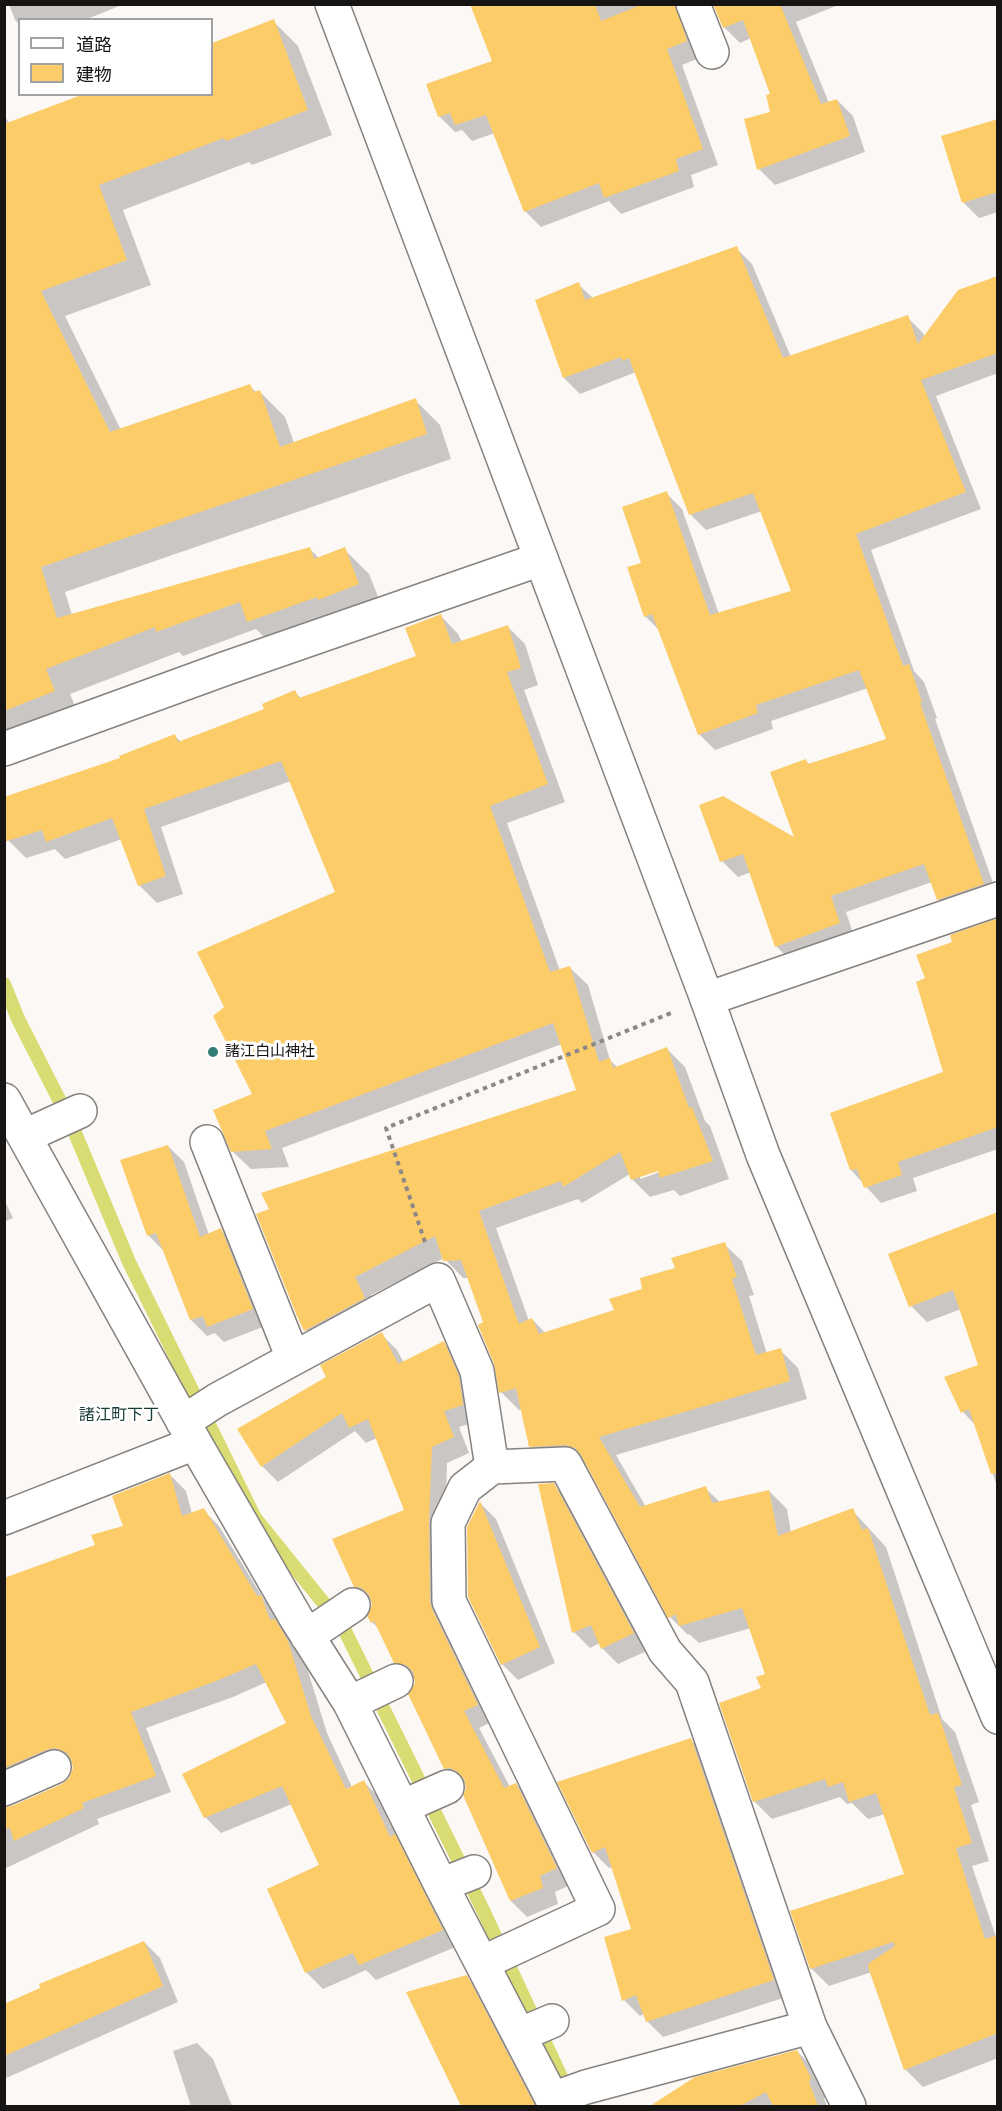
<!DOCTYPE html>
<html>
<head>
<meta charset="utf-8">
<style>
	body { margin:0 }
	#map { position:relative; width:1002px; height:2111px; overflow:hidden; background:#fcf8f5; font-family:"PT Sans","Noto Sans JP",sans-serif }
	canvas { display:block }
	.frame { position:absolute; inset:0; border:6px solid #161514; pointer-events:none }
	.legend { position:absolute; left:18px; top:18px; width:195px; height:78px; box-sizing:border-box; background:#fff; border:2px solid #a2a1a1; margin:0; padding:8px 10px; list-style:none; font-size:18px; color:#161514 }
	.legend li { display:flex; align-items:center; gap:12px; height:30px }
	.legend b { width:30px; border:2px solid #a2a1a1 }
</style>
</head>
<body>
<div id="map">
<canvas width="1002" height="2111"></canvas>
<div class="frame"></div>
<ul class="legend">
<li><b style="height:8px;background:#fff"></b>道路</li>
<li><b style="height:16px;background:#fccc68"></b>建物</li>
</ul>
</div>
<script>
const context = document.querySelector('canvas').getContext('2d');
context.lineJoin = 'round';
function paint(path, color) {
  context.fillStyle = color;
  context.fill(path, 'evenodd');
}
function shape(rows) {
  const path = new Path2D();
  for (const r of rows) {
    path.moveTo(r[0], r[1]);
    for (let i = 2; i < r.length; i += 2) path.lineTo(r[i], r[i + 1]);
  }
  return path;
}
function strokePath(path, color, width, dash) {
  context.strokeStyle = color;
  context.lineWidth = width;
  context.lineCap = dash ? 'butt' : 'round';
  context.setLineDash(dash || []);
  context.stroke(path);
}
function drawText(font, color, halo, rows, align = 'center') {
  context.font = font + ' "PT Sans","Noto Sans JP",sans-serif';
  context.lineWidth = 6;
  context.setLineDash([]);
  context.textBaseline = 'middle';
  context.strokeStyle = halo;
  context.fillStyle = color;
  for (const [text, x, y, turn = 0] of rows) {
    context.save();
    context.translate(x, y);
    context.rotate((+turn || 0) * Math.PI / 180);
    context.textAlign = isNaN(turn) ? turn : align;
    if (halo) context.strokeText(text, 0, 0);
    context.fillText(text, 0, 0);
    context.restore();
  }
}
paint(shape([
	[9,4,124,4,85,20,20,20,20,25,15,20],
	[472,4,668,4,675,8,691,24,702,57,682,65,718,165,691,175,694,187,621,214,609,201,541,227,525,211,495,133,472,141,462,130,455,132,439,116,494,62],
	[714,4,841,4,796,22,829,103,837,100,853,116,865,152,775,185,759,169,772,113,772,95,751,38,740,43,724,27],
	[273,21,298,46,332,135,252,165,249,162,123,210,151,285,65,316,121,430,250,386,257,393,260,392,285,417,294,443,415,400,440,425,451,459,65,592,72,615,310,549,320,559,344,549,369,574,383,609,273,646,256,629,183,656,179,652,70,694,79,716,4,745,4,114,45,194,212,94,212,44],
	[998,121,998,212,979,218,963,202],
	[736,248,752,264,791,357,907,317,923,333,925,337,991,280,991,278,998,276,998,373,936,396,981,509,871,550,914,671,924,682,937,718,935,719,998,897,954,915,938,899,932,882,846,912,855,939,792,962,776,946,751,872,738,877,722,861,701,806,797,840,806,761,810,765,888,740,868,688,771,721,773,729,715,750,699,734,661,632,645,616,643,564,666,493,682,509,719,614,793,592,762,511,706,530,690,514,636,372,580,394,564,378,536,301,578,284,594,299],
	[441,616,458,634,462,642,507,626,525,644,538,685,524,690,565,802,507,823,560,971,570,968,588,985,610,1060,618,1068,667,1049,685,1067,705,1121,710,1126,729,1179,680,1196,674,1190,650,1197,632,1179,630,1174,582,1203,578,1199,496,1228,529,1321,532,1319,546,1334,616,1311,677,1269,724,1244,742,1261,754,1295,749,1296,767,1354,780,1350,798,1368,807,1399,616,1455,646,1507,705,1488,720,1502,769,1491,787,1509,791,1533,852,1510,886,1547,942,1719,955,1732,979,1802,971,1805,989,1861,972,1866,996,1937,998,1936,998,2058,923,2087,905,2069,872,1972,829,1986,811,1968,906,1875,885,1814,868,1819,852,1803,847,1804,840,1797,772,1819,754,1801,762,1689,767,1674,751,1628,699,1643,689,1634,688,1635,670,1617,588,1464,549,1464,531,1446,522,1409,519,1410,501,1392,484,1323,469,1278,463,1278,444,1258,371,1295,382,1316,323,1348,306,1330,298,1316,578,1091,562,1044,282,1148,289,1167,251,1169,232,1151,254,1095,226,1007,337,893,291,781,161,827,183,894,157,903,139,885,122,839,65,859,55,849,26,858,8,840,122,759,175,736,181,742,266,709,295,692,301,698,418,657],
	[665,1168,666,1170,640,1179,640,1176],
	[996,921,998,923,998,1149,913,1178,917,1191,881,1203,851,1170,945,1072,927,979,954,943],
	[168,1146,184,1162,209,1235,221,1230,237,1246,268,1325,224,1342,215,1333,207,1336,191,1320,164,1251,148,1235],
	[4,1199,13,1218,4,1222],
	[998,1213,998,1489,976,1426,963,1412,980,1365,961,1309,927,1322,911,1306],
	[381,1334,397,1350,404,1363,444,1343,460,1359,479,1421,459,1427,469,1453,447,1463,445,1540,493,1721,479,1728,510,1787,516,1784,532,1800,572,1884,555,1892,558,1904,527,1917,511,1901,465,1795,466,1784,461,1784,445,1768,415,1679,411,1678,395,1662,380,1630,372,1622,373,1604,355,1586,406,1511,377,1438,366,1443,355,1431,278,1482,262,1466,239,1430,328,1378],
	[170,1475,186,1491,192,1514,203,1510,219,1526,265,1601,277,1613,282,1628,291,1637,304,1658,327,1733,352,1787,363,1781,379,1797,400,1841,410,1852,458,1946,376,1980,366,1970,323,1989,307,1973,269,1890,321,1865,292,1804,221,1833,205,1817,288,1724,267,1682,233,1697,146,1728,171,1792,97,1819,99,1824,4,1869,4,1809,11,1808,63,1785,71,1778,74,1769,73,1764,63,1765,4,1795,4,1579,97,1546,125,1527],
	[553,1485,570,1501,649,1650,618,1664,602,1648,600,1643,590,1648,574,1632],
	[480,1503,496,1519,555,1663,518,1680,502,1664],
	[691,1740,707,1756,789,1996,663,2037,647,2021,644,2014,640,2016,624,2000,606,1938,633,1930,613,1867,609,1868,593,1852],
	[144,1942,160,1958,178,2002,4,2079,4,2006],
	[466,1977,483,1993,542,2106,462,2106,408,1993],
	[197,2043,213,2059,232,2106,191,2106,173,2051],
	[797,2051,813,2068,826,2095,824,2098,827,2106,653,2106,695,2079]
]), '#0003');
strokePath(shape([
	[4,984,18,1019,70,1121,129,1262,255,1518,343,1627,482,1908,569,2094]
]), '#d9dc72', 14);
paint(shape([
	[470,4,595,4,601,21,643,4,675,4,687,41,667,49,703,149,676,159,679,171,604,198,599,183,524,212,486,115,455,125,450,113,438,117,426,84,492,61],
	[713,4,780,4,821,104,837,99,850,136,757,170,744,119,770,112,766,95,770,94,743,20,723,28],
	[274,19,308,110,226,141,224,138,99,185,127,260,41,291,110,432,250,384,254,392,260,390,280,447,416,398,427,434,41,567,57,618,310,547,314,559,345,547,359,584,318,600,317,597,247,622,240,602,156,632,155,627,46,669,55,691,4,711,4,124,84,94,212,94,212,43],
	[998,119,998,192,962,203,941,136],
	[737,246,783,358,908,315,918,344,958,290,998,276,998,353,921,380,966,492,856,534,903,666,909,664,922,702,920,703,984,884,937,900,924,864,831,896,840,923,775,947,743,854,720,862,699,805,723,796,794,837,770,772,806,759,808,764,886,739,859,670,756,705,758,713,698,735,652,614,644,617,627,567,641,563,622,507,667,491,710,615,791,591,753,493,689,515,629,358,622,361,621,357,563,378,535,300,579,282,585,300],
	[441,614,452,644,508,625,521,668,507,672,548,784,490,806,550,972,570,966,599,1062,610,1058,613,1068,667,1047,689,1108,692,1107,713,1161,660,1178,658,1171,631,1180,620,1152,563,1187,561,1181,479,1211,519,1324,532,1318,539,1334,614,1310,609,1299,642,1289,640,1278,675,1268,671,1258,725,1242,737,1277,732,1279,756,1355,781,1348,790,1381,599,1437,640,1507,706,1486,712,1503,769,1490,778,1536,853,1508,862,1530,868,1528,930,1715,938,1713,962,1785,954,1787,972,1843,956,1848,985,1939,998,1935,998,2033,904,2070,868,1967,869,1963,895,1946,893,1942,810,1969,790,1911,904,1874,876,1793,849,1802,843,1782,828,1787,825,1779,753,1802,719,1703,761,1688,756,1677,765,1674,742,1608,679,1626,676,1614,668,1618,581,1455,575,1448,565,1445,529,1447,516,1388,499,1393,494,1364,478,1325,483,1322,461,1260,443,1261,435,1236,355,1277,365,1298,304,1331,297,1316,256,1214,269,1209,261,1193,576,1090,553,1023,265,1131,272,1149,231,1152,213,1110,252,1094,213,1016,224,1007,197,952,335,892,281,761,144,809,166,876,138,886,112,818,46,842,42,830,4,842,4,797,120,758,119,756,175,734,178,742,264,709,262,704,295,690,299,698,416,656,405,628],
	[996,919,998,1127,898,1162,902,1175,864,1188,857,1169,850,1170,830,1113,943,1072,916,982,925,978,916,955,952,942,950,935],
	[168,1145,200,1237,221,1228,253,1309,207,1327,203,1316,190,1320,156,1233,147,1236,120,1160],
	[998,1212,998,1473,991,1474,969,1409,961,1413,944,1377,978,1365,953,1290,909,1307,888,1254],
	[382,1332,398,1364,444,1341,459,1376,463,1405,444,1411,454,1437,432,1447,429,1523,430,1602,432,1609,478,1705,464,1711,504,1788,516,1783,557,1868,540,1876,543,1888,510,1901,463,1795,466,1788,464,1779,458,1772,450,1768,444,1769,408,1694,415,1683,413,1672,406,1665,394,1663,374,1621,371,1623,367,1616,372,1604,369,1595,362,1588,354,1587,332,1539,404,1510,368,1419,349,1428,342,1413,261,1467,237,1429,326,1377,320,1365],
	[170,1473,182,1516,204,1508,257,1596,261,1595,270,1620,275,1619,288,1641,311,1716,346,1789,364,1780,390,1837,395,1834,443,1930,359,1965,353,1953,305,1973,267,1889,319,1865,282,1786,204,1818,182,1774,286,1723,256,1664,216,1681,131,1712,156,1776,82,1803,84,1808,14,1841,10,1828,4,1829,4,1807,12,1806,62,1784,69,1778,73,1768,71,1759,66,1752,55,1748,46,1750,4,1768,4,1578,95,1545,91,1535,123,1526,112,1496],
	[554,1483,634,1633,601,1649,591,1625,572,1633,538,1484],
	[480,1501,540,1647,501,1665,468,1597,467,1527],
	[691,1738,774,1980,646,2022,636,1995,622,2001,604,1937,631,1929,605,1847,592,1853,557,1782],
	[144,1941,163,1986,4,2056,4,2004,40,1988,39,1984],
	[467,1975,535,2106,461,2106,406,1992],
	[797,2050,811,2078,809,2082,818,2106,773,2106,766,2092,740,2106,650,2106,695,2077]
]), '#fccc68');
const minor = shape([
	[693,4,712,52],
	[4,749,224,669,541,559],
	[707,999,998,899],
	[4,1100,195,1443,296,1618,350,1703,441,1885,556,2106],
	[25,1136,80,1111],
	[207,1142,293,1358],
	[183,1422,217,1400,438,1280,477,1371,492,1467,565,1464,665,1651,692,1682,810,2027,849,2106],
	[4,1518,195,1443],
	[307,1636,353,1605],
	[350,1703,396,1681],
	[4,1789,54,1767],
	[402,1807,447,1787],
	[441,1885,474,1872],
	[482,1963,598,1909,449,1601,448,1523,465,1488,492,1467],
	[519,2035,552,2021],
	[552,2099,586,2087,810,2027]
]);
const tertiary = shape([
	[332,4,707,999,763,1155,998,1717]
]);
strokePath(minor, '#85827f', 36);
strokePath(tertiary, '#85827f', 36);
strokePath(shape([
	[425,1242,386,1128,671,1013]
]), '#8b8886', 4, [4.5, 4.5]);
strokePath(minor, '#fff', 33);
strokePath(tertiary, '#fff', 33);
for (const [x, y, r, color] of [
	[213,1052,6,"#347c77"]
]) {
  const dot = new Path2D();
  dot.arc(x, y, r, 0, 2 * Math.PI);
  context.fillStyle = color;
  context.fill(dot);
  strokePath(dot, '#fff', 2);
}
drawText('15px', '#161514', '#fff', [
	["諸江白山神社",225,1052]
], 'left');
drawText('16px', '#193b38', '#fff', [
	["諸江町下丁",119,1415]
]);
</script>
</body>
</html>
